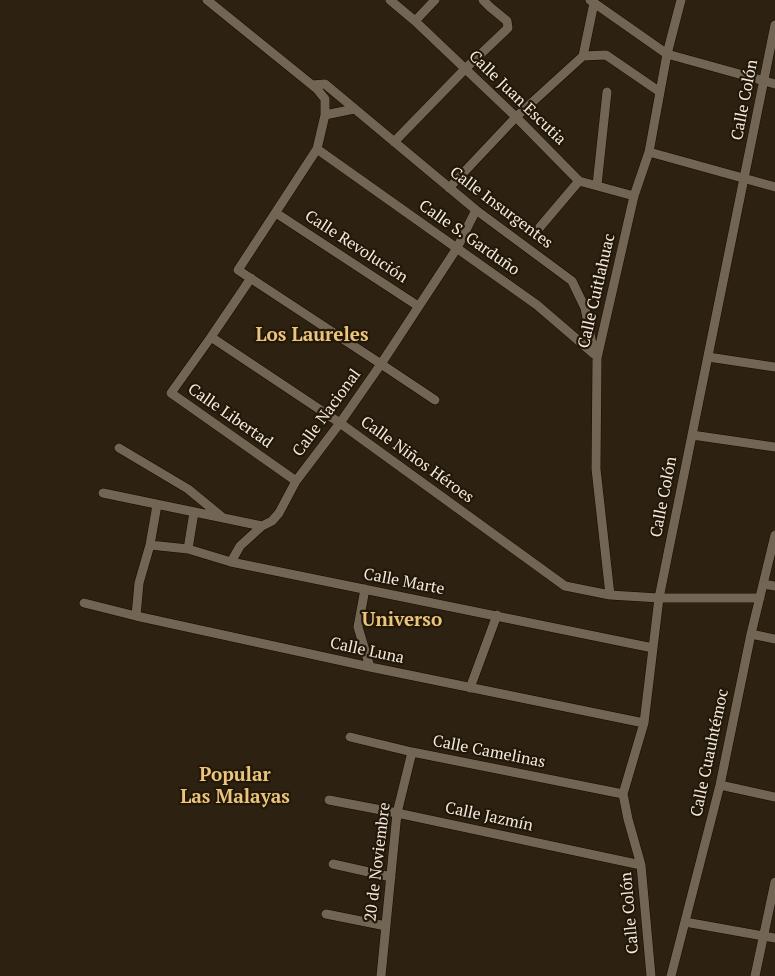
<!DOCTYPE html>
<html>
<head>
<meta charset="utf-8">
<style>
	body { margin:0 }
	canvas { display:block; background:#2d2111 }
</style>
</head>
<body>
<canvas width="775" height="976"></canvas>
<script>
const context = document.querySelector('canvas').getContext('2d');
context.lineJoin = 'round';
function shape(rows) {
  const path = new Path2D();
  for (const r of rows) {
    path.moveTo(r[0], r[1]);
    for (let i = 2; i < r.length; i += 2) path.lineTo(r[i], r[i + 1]);
  }
  return path;
}
function strokePath(path, color, width, dash) {
  context.strokeStyle = color;
  context.lineWidth = width;
  context.lineCap = dash ? 'butt' : 'round';
  context.setLineDash(dash || []);
  context.stroke(path);
}
function drawText(font, color, halo, rows, align = 'center') {
  context.font = font + ' "PT Serif",serif';
  context.lineWidth = 4.5;
  context.setLineDash([]);
  context.textBaseline = 'middle';
  context.strokeStyle = halo;
  context.fillStyle = color;
  for (const [text, x, y, turn = 0] of rows) {
    context.save();
    context.translate(x, y);
    context.rotate((+turn || 0) * Math.PI / 180);
    context.textAlign = isNaN(turn) ? turn : align;
    if (halo) context.strokeText(text, 0, 0);
    context.fillText(text, 0, 0);
    context.restore();
  }
}
const street = shape([
	[207,0,317,89,325,99,325,115],
	[390,0,415,21,516,117,579,181,634,196],
	[590,0,667,54,775,84],
	[415,21,435,0],
	[583,56,606,55,660,92],
	[583,56,594,3],
	[312,85,325,84,476,210,572,281,585,308,594,354],
	[354,109,325,115,317,149,238,270,381,364,435,400],
	[394,142,466,68,508,28,507,21,490,7,483,0],
	[317,149,537,305,594,354],
	[649,152,775,187],
	[597,185,607,92],
	[449,188,516,117,583,56],
	[276,213,418,306],
	[540,227,579,181],
	[251,278,211,337,171,393,296,481],
	[211,337,340,423,565,586,610,595,659,598,760,598],
	[708,357,775,367],
	[692,435,775,447],
	[119,448,188,489,222,517],
	[103,493,262,526],
	[150,545,188,549,231,562,653,648],
	[188,549,194,512],
	[231,562,240,546,262,526,272,521,279,513,296,481,340,423,381,364,457,248,476,210],
	[763,584,775,586],
	[365,589,358,627,370,667],
	[610,595,596,469,597,358,634,196,649,152,667,54,681,0],
	[84,603,136,616,370,667,644,723],
	[136,616,139,583,150,545,157,505],
	[751,634,775,639],
	[470,688,497,615],
	[350,737,412,752,623,794],
	[720,785,775,797],
	[329,800,397,813,641,865],
	[333,864,391,877],
	[326,914,386,926],
	[685,922,775,938],
	[381,976,397,813,412,752],
	[651,976,641,865,628,819,623,794,644,723,659,598,775,25],
	[671,976,720,785,751,634,775,535],
	[755,976,775,882]
]);
strokePath(street, '#150a00', 10);
strokePath(street, '#736553', 9);
drawText('16px', '#f2eae0', '#231808', [
	["Calle Juan Escutia",517,98,44],
	["Calle Colón",745,100,-79],
	["Calle Insurgentes",501,208,37],
	["Calle S. Garduño",469,238,35],
	["Calle Revolución",356,247,33],
	["Calle Cuitlahuac",597,291,-77],
	["Calle Nacional",327,413,-54],
	["Calle Libertad",230,416,35],
	["Calle Niños Héroes",417,460,36],
	["Calle Colón",664,497,-79],
	["Calle Marte",404,582,11],
	["Calle Luna",367,651,12],
	["Calle Camelinas",489,752,11],
	["Calle Cuauhtémoc",710,753,-78],
	["Calle Jazmín",489,817,12],
	["20 de Noviembre",378,862,-83],
	["Calle Colón",630,913,-95]
]);
drawText('bold 19px', '#ebc47d', '#231808', [
	["Los Laureles",312,336],
	["Universo",402,621],
	["Popular",235,776],
	["Las Malayas",235,798]
]);
</script>
</body>
</html>
